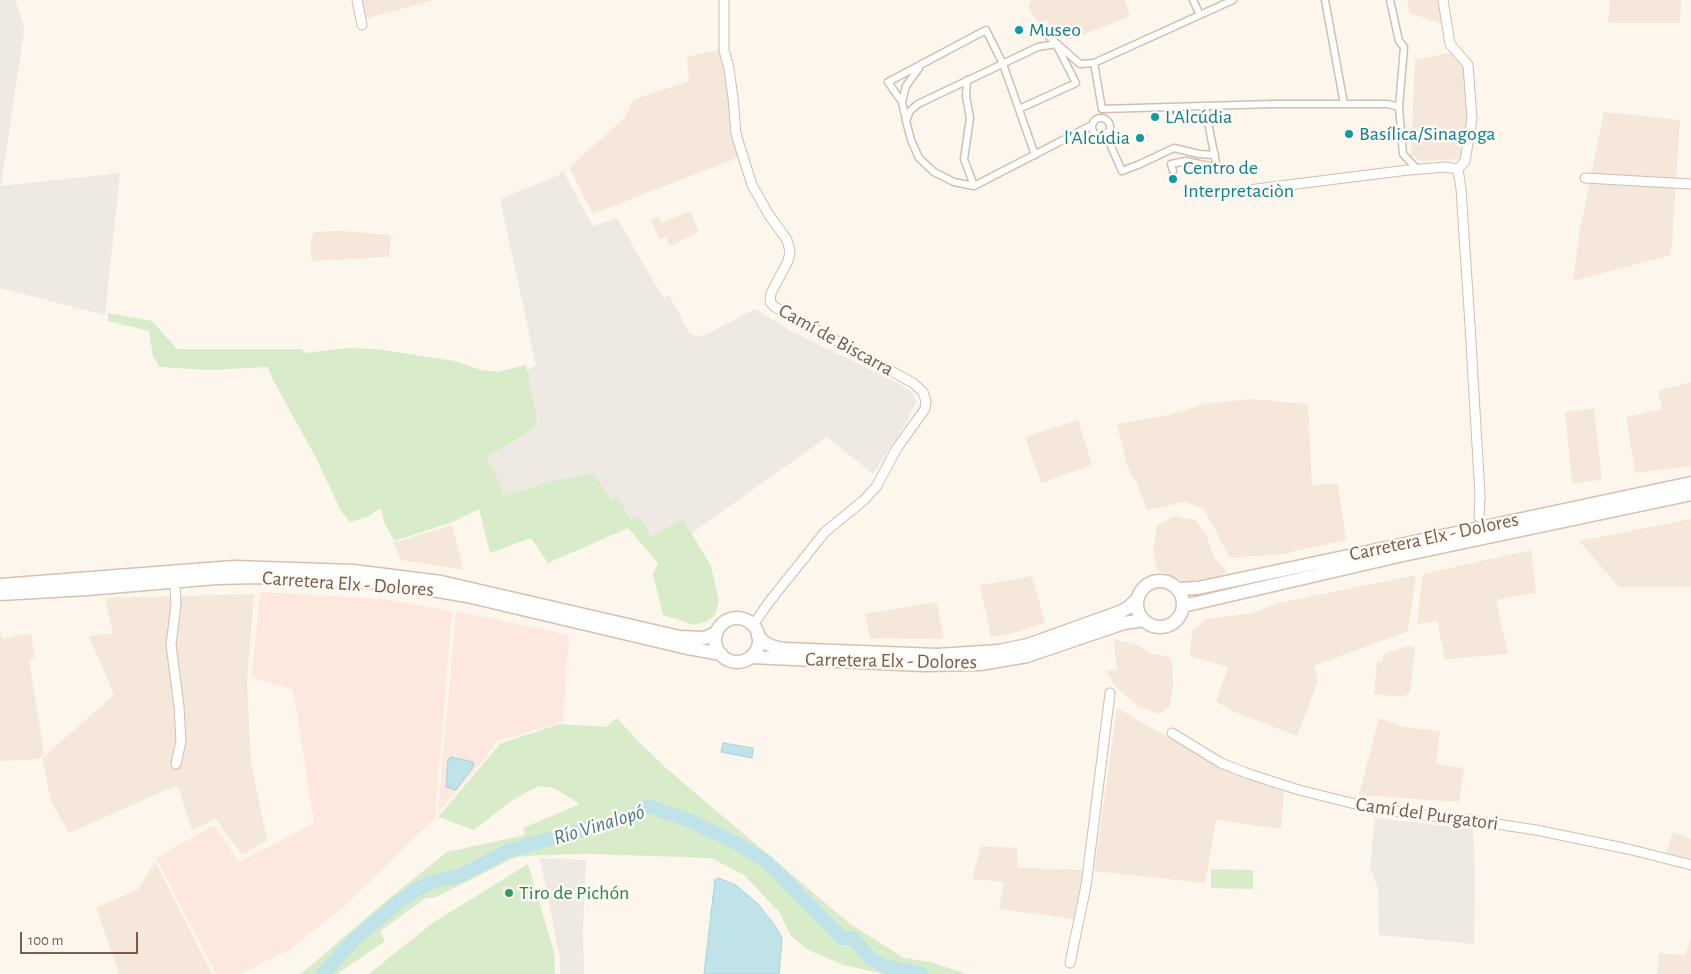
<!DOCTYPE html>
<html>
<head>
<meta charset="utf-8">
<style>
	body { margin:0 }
	#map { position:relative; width:1691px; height:974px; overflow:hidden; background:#fdf6ec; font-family:"Alegreya Sans",sans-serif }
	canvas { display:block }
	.scale { position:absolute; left:20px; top:932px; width:118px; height:22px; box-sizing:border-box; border:2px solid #7a5c4d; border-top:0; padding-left:6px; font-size:15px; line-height:18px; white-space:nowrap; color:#7a5c4d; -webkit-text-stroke:4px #fffaf3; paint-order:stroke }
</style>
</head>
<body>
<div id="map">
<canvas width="1691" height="974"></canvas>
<div class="scale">100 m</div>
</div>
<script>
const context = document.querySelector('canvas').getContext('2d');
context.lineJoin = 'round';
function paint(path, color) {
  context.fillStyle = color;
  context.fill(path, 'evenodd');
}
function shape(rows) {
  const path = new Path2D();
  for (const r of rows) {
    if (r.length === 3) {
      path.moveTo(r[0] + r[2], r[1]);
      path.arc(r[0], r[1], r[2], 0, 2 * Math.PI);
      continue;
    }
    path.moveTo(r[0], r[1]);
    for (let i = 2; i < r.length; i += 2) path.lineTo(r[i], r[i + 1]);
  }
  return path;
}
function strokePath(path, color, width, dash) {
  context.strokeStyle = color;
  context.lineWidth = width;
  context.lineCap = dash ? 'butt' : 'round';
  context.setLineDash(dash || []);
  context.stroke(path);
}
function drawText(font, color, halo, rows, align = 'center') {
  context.font = font + ' "Alegreya Sans",sans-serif';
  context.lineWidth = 5;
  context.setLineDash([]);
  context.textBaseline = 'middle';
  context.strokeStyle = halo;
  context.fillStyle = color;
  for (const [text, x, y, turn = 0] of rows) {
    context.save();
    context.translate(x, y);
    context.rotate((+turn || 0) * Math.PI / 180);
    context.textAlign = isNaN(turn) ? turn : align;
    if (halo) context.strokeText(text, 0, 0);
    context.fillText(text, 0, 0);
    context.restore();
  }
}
paint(shape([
	[361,0,433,0,365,19],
	[1032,0,1125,0,1130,16,1070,40,1053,33,1048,20,1038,24,1028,6],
	[1407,0,1438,0,1441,24,1410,13],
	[1610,0,1681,0,1680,23,1608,23],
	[721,49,739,157,593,214,569,168,625,117,633,100,689,81,687,57],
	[1449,53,1464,65,1469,113,1460,159,1421,161,1411,155,1415,60],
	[1604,112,1680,120,1671,255,1573,281,1579,235],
	[690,211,699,232,670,246,666,237,659,239,651,220,658,216,661,223],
	[342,231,391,235,389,257,312,261,310,244,314,232],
	[1691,382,1691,466,1635,473,1626,417,1662,409,1658,391],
	[1251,399,1308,404,1312,485,1338,484,1346,540,1283,554,1230,558,1204,509,1185,502,1147,510,1137,484,1127,466,1117,424,1169,415,1205,404],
	[1594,408,1602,480,1572,483,1565,412],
	[1078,420,1092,465,1041,483,1025,437],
	[1175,516,1195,520,1206,535,1215,559,1226,571,1218,577,1186,582,1158,571,1153,552,1157,525],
	[1691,519,1691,587,1619,587,1579,541],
	[452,525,463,570,401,560,393,543],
	[1531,550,1536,593,1496,600,1508,654,1445,659,1437,621,1417,624,1423,574],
	[1416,575,1408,631,1314,666,1318,681,1297,736,1230,710,1216,701,1228,667,1190,656,1192,631,1206,619,1253,613,1278,603],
	[1032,576,1045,623,1010,634,991,637,980,585],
	[254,594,247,680,251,763,267,840,242,855,216,819,192,830,178,787,173,787,69,833,51,801,42,758,114,695,89,636,113,633,105,598],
	[937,602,944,639,870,638,865,614],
	[0,630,2,639,31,633,35,658,29,660,44,753,39,759,0,761],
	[1114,639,1138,645,1150,653,1169,657,1172,662,1173,684,1170,706,1160,714,1139,707,1114,685,1106,670,1117,671],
	[1408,646,1415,648,1410,692,1403,697,1374,694,1377,662,1382,662,1384,654],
	[1117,708,1223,769,1284,790,1281,829,1216,820,1205,883,1094,871],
	[1379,718,1403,727,1440,731,1436,764,1464,768,1459,802,1359,795],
	[1673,832,1691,839,1691,859,1666,853],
	[981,846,1017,848,1018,868,1084,870,1074,919,999,909,1004,882,972,879],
	[155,861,212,974,119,974,96,907,138,890],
	[1691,939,1691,974,1657,974,1659,953,1685,955]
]), '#f5e8da');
paint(shape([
	[260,592,382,599,452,611,435,818,348,903,289,950,240,974,216,974,156,858,214,825,239,862,314,823,293,690,252,677],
	[456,611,569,635,563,722,497,741,482,762,438,813]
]), '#fde8e0');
paint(shape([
	[0,0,15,0,23,22,24,31,1,186,120,173,105,315,0,288],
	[563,171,593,226,617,218,663,298,669,295,690,334,696,336,705,335,755,309,789,330,896,382,912,392,916,402,905,425,873,474,827,437,692,533,683,519,651,536,640,516,631,520,617,497,611,500,553,481,504,497,497,476,487,457,532,429,527,371,536,365,500,199,559,175],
	[1375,818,1473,829,1475,878,1474,944,1379,935,1378,888,1370,868],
	[540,858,586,860,583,931,584,974,560,974,560,959]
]), '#efe9e4');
paint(shape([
	[108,313,152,321,177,349,302,349,305,353,347,348,376,349,455,361,481,370,498,372,526,365,537,420,532,429,487,457,497,476,504,496,553,481,593,473,611,500,617,496,631,520,640,516,651,536,683,519,711,566,719,601,715,615,708,621,694,625,663,615,653,574,658,563,628,528,548,563,531,538,490,553,479,509,450,523,394,541,384,522,381,508,367,517,350,522,341,511,315,456,272,378,268,367,209,370,160,367,153,357,149,331,108,321],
	[617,718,637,740,667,769,849,923,904,958,931,962,966,974,884,974,844,965,808,950,791,936,779,912,744,875,711,858,591,854,542,855,516,857,436,897,426,898,380,931,385,941,337,974,301,974,387,900,447,852,525,835,523,828,580,804,554,788,538,786,511,801,474,830,438,817,501,743,560,724,606,727],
	[528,864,554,952,555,974,369,974,434,922],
	[1211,869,1253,870,1253,889,1211,888]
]), '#d8ecc9');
const water = shape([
	[723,743,753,748,752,758,721,752,723,743],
	[451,757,473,762,474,766,456,790,446,787,448,760,451,757],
	[718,878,736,885,759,905,776,927,782,938,779,974,704,974,715,880,718,878]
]);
paint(water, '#bfe3e8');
strokePath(water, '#a5d3da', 1);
strokePath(shape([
	[323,974,354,940,395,905,416,890,432,882,460,876,508,851,592,827,608,825,631,816,649,806,690,821,738,844,767,862,842,938,853,938,870,958,884,966,922,974]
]), '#bfe3e8', 14);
const pedestrian = shape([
	[1193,0,1200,15],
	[1325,0,1344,104],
	[1390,0,1399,41,1404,47,1399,107],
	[1046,34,1080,64,1094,63,1102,109,1272,104,1388,104,1399,107,1403,154,1417,169],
	[1094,63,1233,0],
	[967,80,966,96,970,118,964,159,974,186],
	[902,102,906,86,919,68],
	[1019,109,1076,83,1056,44,1038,47,918,104,910,111,906,121,911,140,919,158,934,172,954,182,974,186,1092,125],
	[1101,127,9],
	[906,120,902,102,888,82,986,30,1003,64,1035,155],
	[1106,135,1122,171,1140,164,1174,148,1199,154,1215,155],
	[1173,171,1171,164,1186,161,1217,168,1205,107]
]);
const minor = shape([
	[357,0,362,25],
	[724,0,724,50,729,69,733,98,736,134,752,185,769,215,787,240,790,251,788,261,771,293,770,302,775,307,913,383,923,392,926,401,925,409,897,448,876,487,864,500,825,532,769,602,753,625],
	[1443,0,1450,44,1468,65,1472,119,1465,161,1458,169],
	[1410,170,1445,167,1458,169,1461,189,1470,325,1480,496,1479,517],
	[1585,178,1691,184],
	[1248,190,1408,170],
	[175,587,176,604,171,645,179,706,181,741,176,764],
	[1172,733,1221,763,1249,774,1299,790,1351,803,1412,814,1464,819,1536,830,1628,849,1691,865],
	[1070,963,1086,886,1110,693]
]);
const secondary = shape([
	[1160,604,23],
	[0,585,234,567,353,571,441,582,680,637,705,638,717,632],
	[1177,589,1198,588,1691,483],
	[0,594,87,589,216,578,260,577,373,582,433,590,467,596,683,647,721,654],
	[1183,606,1403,555,1691,494],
	[737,640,22],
	[758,636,765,643,774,647,784,649,937,655,999,651,1028,645,1120,612,1129,607,1138,598],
	[751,657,923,665,980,664,1027,656,1124,623,1144,620]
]);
strokePath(pedestrian, '#d1beb0', 9);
strokePath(minor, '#d1beb0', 11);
strokePath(secondary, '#d6c0b0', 15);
strokePath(pedestrian, '#fff', 6);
strokePath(minor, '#fff', 9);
strokePath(secondary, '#fff', 12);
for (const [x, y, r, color] of [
	[1019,30,5,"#0f9aa8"],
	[1155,117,5,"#0f9aa8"],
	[1349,134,5,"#0f9aa8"],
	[1140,138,5,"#0f9aa8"],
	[1173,179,5,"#0f9aa8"],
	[509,893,5,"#2e9e5b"]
]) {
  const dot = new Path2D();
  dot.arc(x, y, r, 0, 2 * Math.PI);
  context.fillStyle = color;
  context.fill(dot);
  strokePath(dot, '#fffaf3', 2);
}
drawText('20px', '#0d838f', '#fffaf3', [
	["Museo",1029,30],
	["L'Alcúdia",1165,117],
	["Basílica/Sinagoga",1359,134],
	["l'Alcúdia",1130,138,"right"],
	["Centro de",1183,168],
	["Interpretaciòn",1183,191]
], 'left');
drawText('20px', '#7a5c4d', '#fffaf3', [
	["Camí de Biscarra",836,340,29],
	["Carretera Elx - Dolores",1434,537,-12],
	["Carretera Elx - Dolores",348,584,4],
	["Carretera Elx - Dolores",891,661,1],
	["Camí del Purgatori",1427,814,8]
]);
drawText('20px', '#27864d', '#fffaf3', [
	["Tiro de Pichón",519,893]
], 'left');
drawText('italic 21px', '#437c86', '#fffaf3', [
	["Río Vinalopó",599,825,-17]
]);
</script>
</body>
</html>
